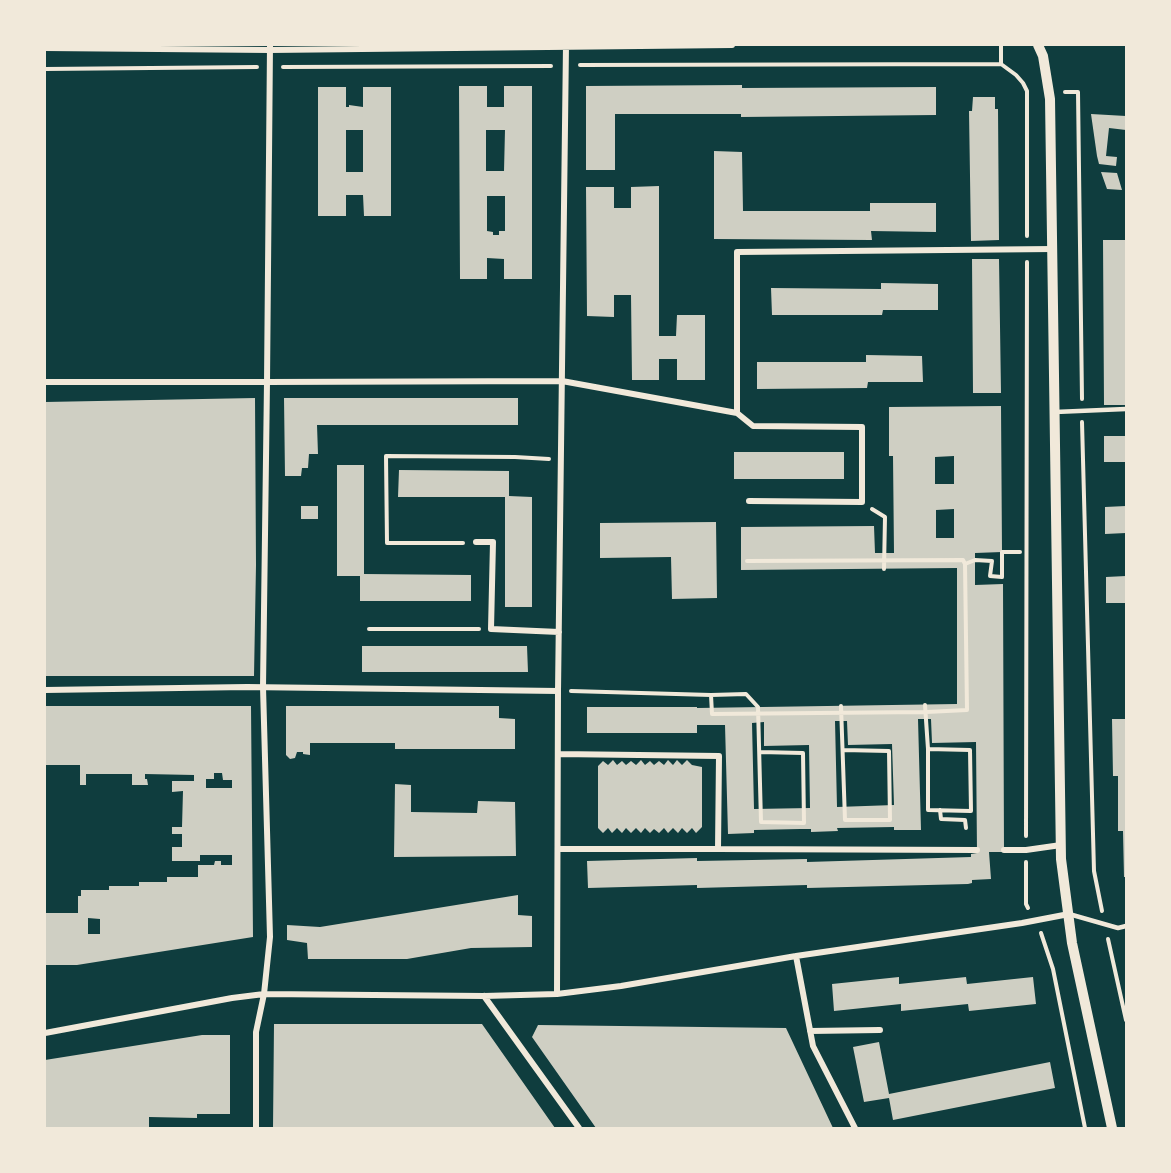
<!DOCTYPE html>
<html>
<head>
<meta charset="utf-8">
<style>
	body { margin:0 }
	#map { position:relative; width:1171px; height:1173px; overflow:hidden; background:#0f3d3e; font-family:"Asap Condensed",sans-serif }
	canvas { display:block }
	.frame { position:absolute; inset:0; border:46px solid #f1e9da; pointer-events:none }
</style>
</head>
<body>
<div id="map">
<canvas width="1171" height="1173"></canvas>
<div class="frame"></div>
</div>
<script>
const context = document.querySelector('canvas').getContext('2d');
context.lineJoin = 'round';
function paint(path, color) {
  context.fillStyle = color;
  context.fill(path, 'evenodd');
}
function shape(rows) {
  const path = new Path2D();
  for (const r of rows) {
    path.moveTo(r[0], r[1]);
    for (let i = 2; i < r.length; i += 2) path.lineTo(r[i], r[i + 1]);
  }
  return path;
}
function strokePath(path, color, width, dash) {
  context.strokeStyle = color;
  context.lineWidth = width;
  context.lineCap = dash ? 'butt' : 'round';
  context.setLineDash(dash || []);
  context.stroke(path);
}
paint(shape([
	[742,85,742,88,936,87,936,115,741,117,741,114,615,114,615,170,586,170,586,86],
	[459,86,487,86,487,107,504,107,504,86,532,86,532,279,504,279,504,259,487,258,487,279,460,279],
	[486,130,505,130,504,171,486,171],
	[487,196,505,196,505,231,499,231,499,235,493,235,493,232,487,231],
	[318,87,346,87,346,107,349,107,349,105,363,107,363,87,391,87,391,216,364,216,363,195,346,195,346,216,318,216],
	[346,130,363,130,363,172,346,172],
	[973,97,995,97,995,109,998,109,999,240,971,241,969,111,972,111],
	[1091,114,1126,116,1126,130,1109,128,1106,156,1117,157,1116,166,1099,164,1097,156],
	[714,151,742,152,743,211,870,211,870,203,936,203,936,232,871,231,872,240,714,239],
	[1101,172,1117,173,1122,190,1107,189],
	[659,186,659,336,676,336,677,315,705,315,705,380,677,380,677,359,659,359,659,380,632,380,631,295,614,295,614,317,587,316,586,187,614,187,614,208,631,208,631,187],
	[1103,240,1126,240,1126,405,1104,405],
	[972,259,999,259,1001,393,973,393],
	[881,283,938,284,938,310,883,310,882,315,772,315,771,288,881,289],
	[866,355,922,356,923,382,868,382,867,388,757,389,757,362,866,362],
	[255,398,256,565,254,676,45,676,45,402],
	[284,398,518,398,518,425,317,425,318,454,309,454,308,468,302,468,301,476,285,476],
	[1001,406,1002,552,975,553,975,585,1003,584,1004,852,989,852,991,879,972,880,972,883,968,884,807,888,807,885,697,888,697,885,588,888,587,861,697,858,697,861,807,859,807,862,971,857,971,854,977,853,976,742,932,743,931,719,918,719,921,830,894,830,894,827,837,828,838,831,811,832,811,829,800,829,754,830,754,833,728,834,725,725,697,725,697,733,587,733,587,707,697,707,697,708,957,704,957,568,741,570,741,527,874,526,875,553,894,553,893,456,889,456,889,407],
	[954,456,954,484,935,484,935,457],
	[954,509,954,538,936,538,936,510],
	[835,721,847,721,848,745,892,744,894,805,837,807],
	[764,722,764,746,809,745,810,808,754,809,752,723],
	[1104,436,1126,436,1126,462,1104,462],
	[734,452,844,452,844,479,734,479],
	[337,465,364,465,364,574,471,575,471,601,360,601,360,576,337,576],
	[399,470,509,471,509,496,532,497,532,607,505,607,505,497,398,497],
	[301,506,318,506,318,519,301,519],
	[1126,506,1126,533,1105,534,1105,507],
	[716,522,717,598,672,599,671,557,600,558,600,523],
	[1126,576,1126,603,1106,603,1106,577],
	[362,646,527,646,528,672,362,672],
	[45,706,251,706,253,937,77,965,45,965,45,913,78,913,78,896,81,896,81,890,109,890,109,886,139,886,139,882,167,882,167,877,198,877,198,865,214,865,215,861,221,861,221,865,232,865,232,855,200,855,200,861,172,861,172,847,182,847,182,834,172,834,172,827,182,827,183,791,172,792,172,781,194,781,194,775,145,774,145,779,147,779,148,785,132,785,132,774,86,774,86,785,80,785,80,765,45,765],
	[214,773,222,773,223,780,232,780,232,788,206,788,206,779,214,779],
	[88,918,100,919,100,934,88,934],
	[286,706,499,706,499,718,515,719,515,749,395,749,395,743,310,743,310,755,303,754,303,752,297,752,295,758,290,759,286,755],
	[1112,719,1126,719,1126,877,1124,877,1123,831,1118,831,1118,776,1113,776],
	[613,760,617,765,622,761,626,765,631,761,636,765,641,760,645,765,650,761,654,765,659,761,664,765,668,760,673,765,677,760,682,765,687,760,692,765,702,767,702,827,696,833,692,828,687,833,682,828,678,833,673,828,668,833,664,828,659,833,654,829,650,833,645,828,641,833,636,828,631,833,626,828,622,833,617,828,612,833,608,828,603,833,598,828,598,766,603,761,608,765],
	[395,784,411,785,411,812,477,813,478,801,515,802,516,856,394,857],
	[518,895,518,915,532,916,532,947,471,948,407,959,308,959,307,943,287,940,287,925,320,927],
	[899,977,899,984,966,977,967,984,1033,977,1036,1004,969,1011,968,1004,901,1011,901,1004,834,1011,832,984],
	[274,1024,482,1024,555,1128,273,1128],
	[538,1025,786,1028,833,1128,596,1128,532,1037],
	[202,1035,230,1035,230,1114,197,1114,197,1118,149,1117,149,1128,45,1128,45,1060],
	[879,1042,889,1094,1050,1062,1055,1088,893,1120,889,1098,864,1102,853,1047]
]), '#cfcfc3');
strokePath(shape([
	[1001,64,1001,45],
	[580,65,1001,64,1016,75,1023,83,1027,91,1027,236],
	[283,67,551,66],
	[45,69,257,67],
	[1065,92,1078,92,1082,399],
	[1082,422,1094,871,1102,911],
	[872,509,885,517,884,569],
	[463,543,387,543,386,456,515,457,549,459],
	[747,561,963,560,965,564],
	[965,564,975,560,992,561,990,576,1002,577,1002,552,1020,552],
	[369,629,479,629],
	[571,691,711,695,746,694,758,707,761,822,804,823,803,753,760,752],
	[711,695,712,714,926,712,967,710,965,564],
	[925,705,928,749,928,810,971,811,970,750,928,749],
	[841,706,845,820,890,820,889,751,843,750],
	[940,810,941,819,965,820,966,828],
	[1026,836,1027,262],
	[1026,862,1026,904,1028,908],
	[1041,933,1053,969,1085,1128],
	[1108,939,1126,1020]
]), '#f1e9da', 4);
strokePath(shape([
	[1055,412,1126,409],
	[1069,914,1118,928,1126,926]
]), '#f1e9da', 4.5);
strokePath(shape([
	[45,48,270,50,732,45],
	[45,382,267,382,562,381,737,413,753,426,862,427,862,502,749,501],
	[737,413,737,252,1053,249],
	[476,542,493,542,491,629,559,632],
	[45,690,247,687,558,691],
	[558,754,719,756,718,849],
	[558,849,718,849,977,850],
	[1004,850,1026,850,1061,845],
	[796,956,813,1046,855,1128],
	[557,994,558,691,566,45],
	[484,996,579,1128],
	[810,1031,880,1030],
	[45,1033,232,998,264,994,484,996,557,994,621,986,796,956,1022,923,1069,914],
	[256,1128,256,1032,264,994,270,937,263,687,267,382,270,45]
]), '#f1e9da', 6);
strokePath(shape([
	[1038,45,1043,56,1050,99,1061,859,1072,943,1112,1128]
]), '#f1e9da', 10);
</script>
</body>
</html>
